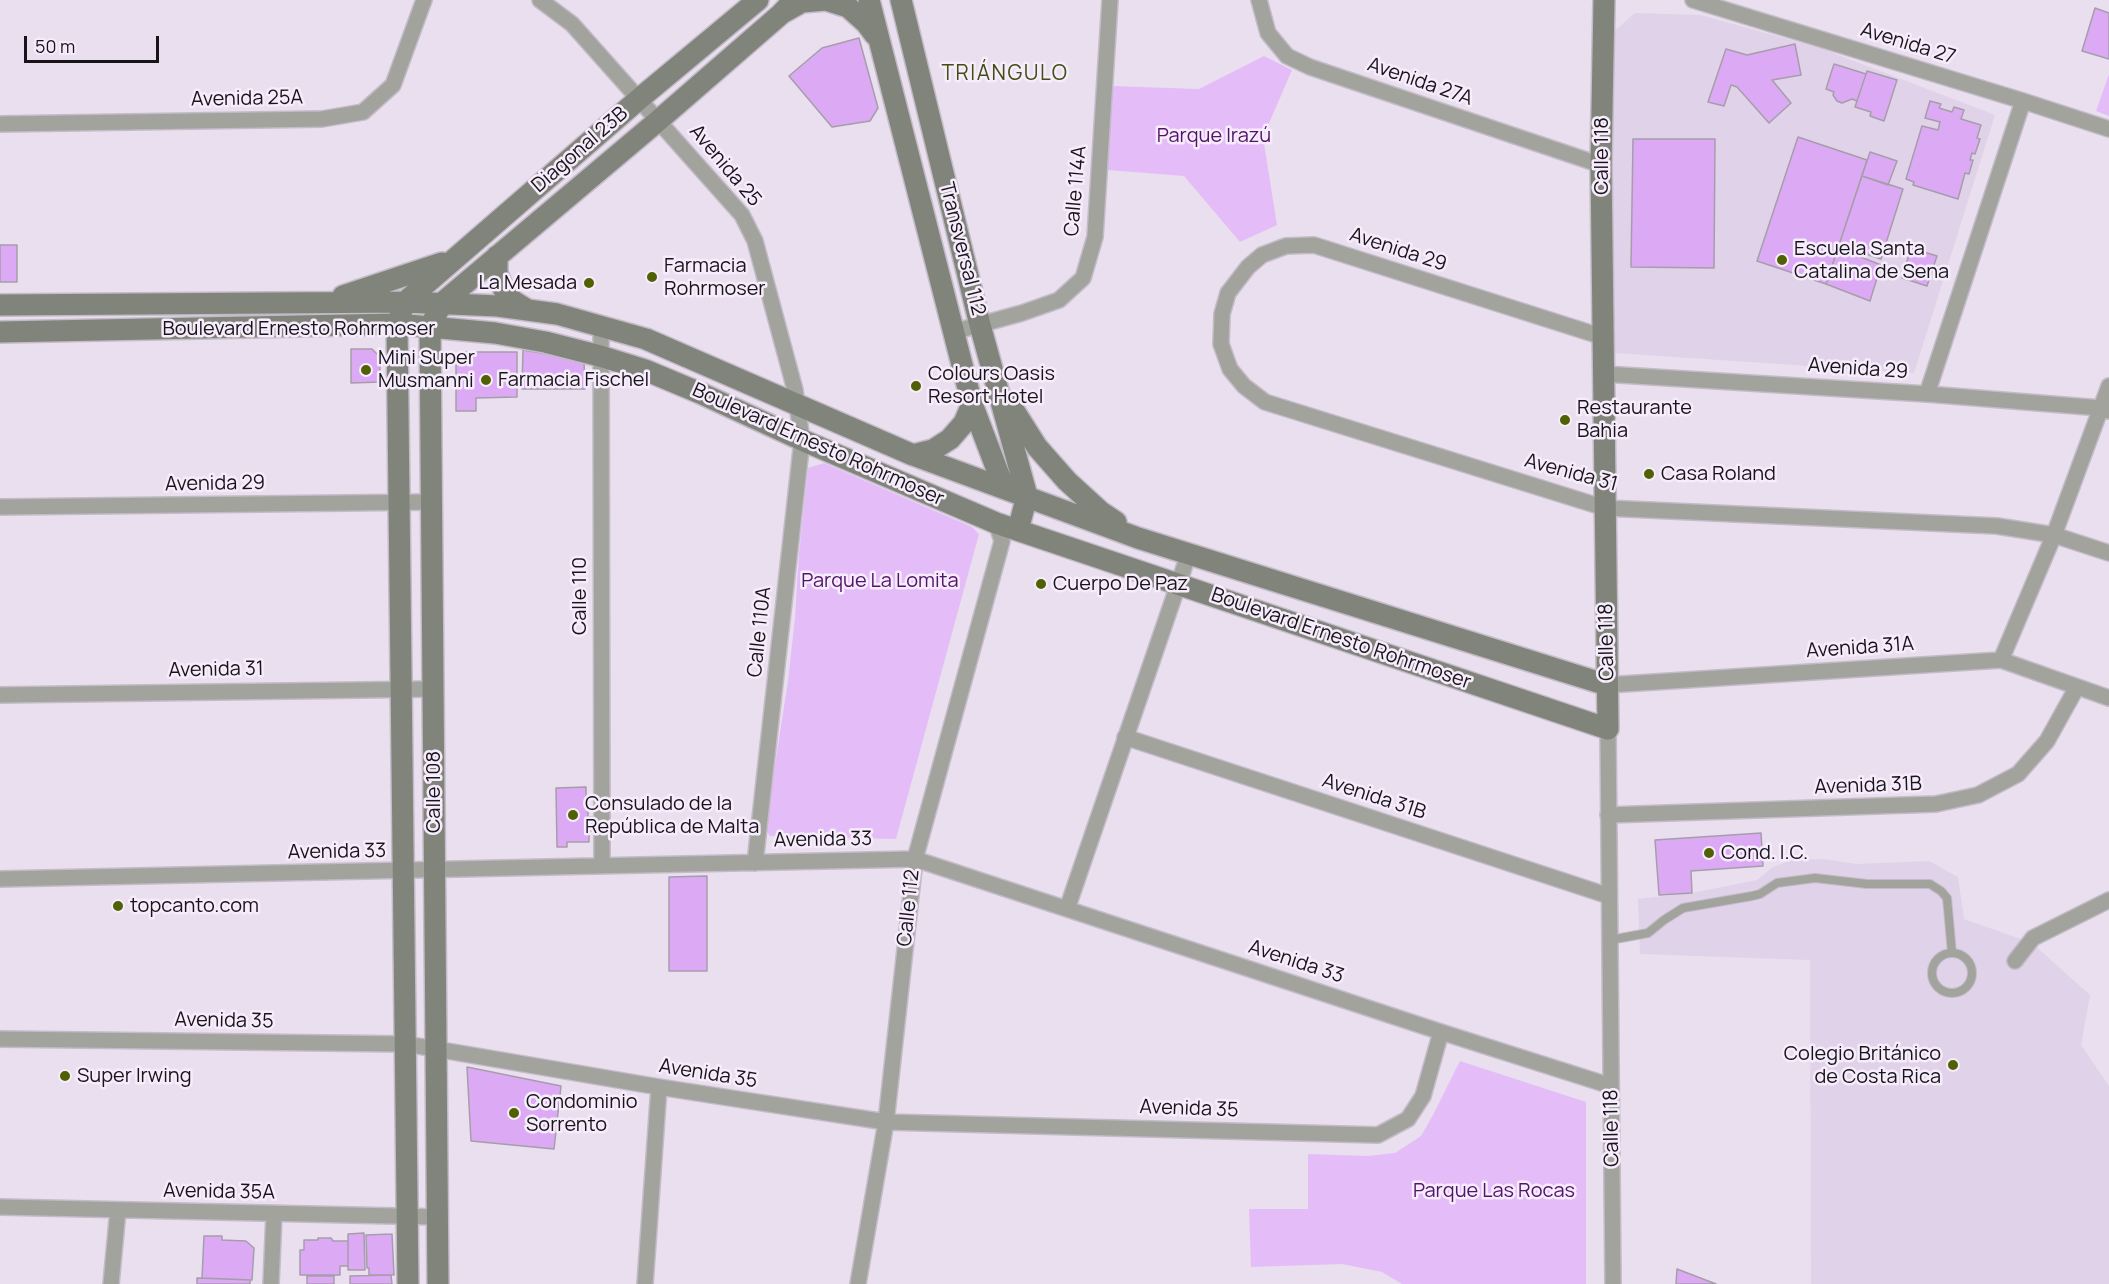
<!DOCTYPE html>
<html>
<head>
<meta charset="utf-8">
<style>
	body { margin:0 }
	#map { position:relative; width:2109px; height:1284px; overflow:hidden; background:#e9dfee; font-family:Manrope,sans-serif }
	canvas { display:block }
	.scale { position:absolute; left:24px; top:36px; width:135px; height:27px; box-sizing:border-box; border:3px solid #18151a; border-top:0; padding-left:8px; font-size:18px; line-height:21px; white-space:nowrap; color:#18151a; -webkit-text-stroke:4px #f6ecfb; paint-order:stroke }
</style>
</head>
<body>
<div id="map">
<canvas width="2109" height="1284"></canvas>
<div class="scale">50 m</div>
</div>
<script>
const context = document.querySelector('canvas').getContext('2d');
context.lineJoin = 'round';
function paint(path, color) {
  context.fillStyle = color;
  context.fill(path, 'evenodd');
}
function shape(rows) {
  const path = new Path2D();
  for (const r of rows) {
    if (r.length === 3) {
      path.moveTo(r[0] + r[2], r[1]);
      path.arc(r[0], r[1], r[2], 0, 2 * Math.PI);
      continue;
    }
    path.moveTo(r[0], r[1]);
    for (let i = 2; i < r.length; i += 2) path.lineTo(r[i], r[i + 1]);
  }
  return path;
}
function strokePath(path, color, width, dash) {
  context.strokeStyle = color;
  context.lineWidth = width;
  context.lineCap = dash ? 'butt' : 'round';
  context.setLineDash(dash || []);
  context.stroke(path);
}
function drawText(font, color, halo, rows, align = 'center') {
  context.font = font + ' Manrope,sans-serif';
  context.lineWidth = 5;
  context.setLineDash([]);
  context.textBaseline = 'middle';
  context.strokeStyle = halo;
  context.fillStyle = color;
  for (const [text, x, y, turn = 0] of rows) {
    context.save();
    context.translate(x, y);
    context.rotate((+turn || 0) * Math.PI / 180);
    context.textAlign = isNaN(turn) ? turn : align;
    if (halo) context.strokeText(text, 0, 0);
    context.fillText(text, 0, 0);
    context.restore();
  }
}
paint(shape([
	[1635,13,1701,15,1820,48,1995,115,1914,373,1615,353,1611,34],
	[1823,859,1856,864,1929,861,1958,877,1964,919,2032,943,2090,995,2081,1045,2109,1086,2109,1284,1811,1284,1810,960,1640,954,1638,899,1692,893,1757,880,1773,867,1792,860]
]), '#e0d2e8');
paint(shape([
	[1264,56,1292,70,1263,137,1277,225,1240,242,1184,176,1108,170,1111,86,1199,89],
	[2109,74,2109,116,2096,111],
	[824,463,972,527,979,534,896,839,770,836,765,829,788,681,795,618,799,553,808,468],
	[1460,1061,1586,1102,1586,1284,1402,1284,1382,1272,1342,1264,1251,1267,1249,1209,1308,1209,1308,1154,1367,1156,1395,1153,1421,1136,1433,1115]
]), '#e4bdf8');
const building = shape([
	[2095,8,2109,13,2109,59,2082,51,2095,8],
	[859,38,878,108,870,121,832,127,789,76,822,48,859,38],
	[1795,44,1801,75,1772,80,1791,103,1769,123,1737,87,1731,85,1724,106,1708,102,1726,49,1747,55,1795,44],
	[1834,64,1866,74,1857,101,1852,99,1842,103,1837,101,1833,95,1834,92,1826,89,1834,64],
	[1867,71,1897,80,1884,121,1870,116,1871,112,1855,107,1867,71],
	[1930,101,1941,104,1939,108,1952,112,1954,107,1964,110,1961,119,1981,125,1977,138,1980,139,1975,154,1972,153,1970,160,1973,160,1969,174,1965,173,1958,199,1913,185,1914,182,1906,179,1922,126,1938,130,1940,122,1925,118,1930,101],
	[1798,137,1867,160,1826,284,1757,261,1798,137],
	[1633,139,1715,139,1714,268,1631,267,1633,139],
	[1870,152,1897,161,1888,185,1862,176,1870,152],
	[1862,176,1903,189,1881,259,1839,245,1862,176],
	[0,245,17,245,17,282,0,282,0,245],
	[1838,248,1881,265,1870,301,1826,284,1838,248],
	[1911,248,1937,256,1927,286,1902,278,1911,248],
	[351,349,372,349,380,357,380,382,351,383,351,349],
	[523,350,584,360,585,389,522,389,523,350],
	[464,352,517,352,517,397,476,398,476,411,456,411,456,363,464,352],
	[586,787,586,806,588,806,588,817,593,817,593,831,589,831,589,842,567,842,567,847,557,847,556,788,586,787],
	[1761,833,1763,866,1691,871,1692,893,1659,895,1655,840,1761,833],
	[707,876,707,971,669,971,669,877,707,876],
	[467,1067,561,1086,554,1149,471,1141,467,1067],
	[364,1233,365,1270,348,1270,348,1234,364,1233],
	[392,1234,394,1275,369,1275,369,1268,367,1268,366,1235,392,1234],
	[204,1236,222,1236,222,1240,246,1241,254,1248,252,1280,202,1278,204,1236],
	[318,1238,331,1238,333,1241,348,1241,348,1266,340,1266,340,1275,300,1275,300,1250,304,1250,304,1240,318,1240,318,1238],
	[1677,1269,1716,1284,1676,1284,1677,1269],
	[391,1275,392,1284,350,1284,350,1276,391,1275],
	[307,1276,334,1276,334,1284,307,1284,307,1276],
	[197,1278,250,1280,250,1284,197,1284,197,1278]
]);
paint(building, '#dcaaf5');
strokePath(building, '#a69daa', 1.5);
const lane = shape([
	[1610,940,1648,933,1664,920,1683,908,1752,896,1760,894,1777,883,1815,878,1867,884,1930,884,1941,891,1947,898,1952,953],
	[1952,973,20]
]);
const street = shape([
	[540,0,572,24,742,215,755,241,795,390,802,440,755,863],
	[1259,0,1268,33,1287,56,1310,67,1601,165],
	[1693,0,2023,101,2109,129],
	[0,124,322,119,363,112,393,85,424,0],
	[601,325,602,866],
	[953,332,1022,313,1059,300,1083,278,1095,237,1110,0],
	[1603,337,1314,245,1286,246,1262,255,1248,267,1228,293,1222,314,1221,344,1230,369,1244,386,1265,402,1605,508,1997,526,2054,535,2109,553],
	[1604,374,1927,394,2101,408,2109,411],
	[1927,394,2023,101],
	[0,507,431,502],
	[2001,660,2054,535,2109,386],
	[1607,685,2001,660,2109,698],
	[0,695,433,689],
	[1608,729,1613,1284],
	[1125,737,1609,896],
	[1608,815,1936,804,1978,795,2018,774,2047,741,2077,687],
	[0,879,915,859,1441,1032,1611,1086],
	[1067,909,1189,553],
	[2015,961,2033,938,2109,900],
	[0,1039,406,1044,659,1087,886,1122,1378,1135,1408,1119,1423,1096,1441,1032],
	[0,1207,438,1217],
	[111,1284,118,1210],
	[271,1284,274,1214],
	[645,1284,659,1087],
	[858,1284,886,1122,915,859,1002,541,996,523]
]);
const secondary = shape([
	[869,0,972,404,1004,488],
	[901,0,980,325,1027,496,1018,530],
	[784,12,802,2,826,0,848,7,866,23,875,35],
	[497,256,497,273,503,288,513,301,526,309],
	[343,296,442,263],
	[0,305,405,302,498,306,557,314,646,339,913,455,1138,538,1607,685],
	[0,332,397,324,495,333,545,342,600,356,645,370,700,393,802,440,996,523,1608,729,1601,165,1604,0],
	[1008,401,1037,447,1067,481,1101,512,1116,522],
	[913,455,933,450,950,439,964,423,972,404],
	[408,1284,397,324,405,302,639,99,758,0],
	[438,1284,430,327,442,303,659,120,781,14,794,0]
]);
strokePath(lane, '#c3bbc8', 10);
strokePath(street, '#c3bbc8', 18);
strokePath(secondary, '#c3bbc8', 24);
strokePath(lane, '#a1a39c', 8);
strokePath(street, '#a1a39c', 15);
strokePath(secondary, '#81847a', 21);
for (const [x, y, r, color] of [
	[1782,260,6,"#506003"],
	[652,277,6,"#506003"],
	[589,283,6,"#506003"],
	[366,370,6,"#506003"],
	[486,380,6,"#506003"],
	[916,386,6,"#506003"],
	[1565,420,6,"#506003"],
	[1649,474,6,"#506003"],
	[1041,584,6,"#506003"],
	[573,815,6,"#506003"],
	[1709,853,6,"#506003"],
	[118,906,6,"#506003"],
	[1953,1065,6,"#506003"],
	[65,1076,6,"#506003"],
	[514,1113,6,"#506003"]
]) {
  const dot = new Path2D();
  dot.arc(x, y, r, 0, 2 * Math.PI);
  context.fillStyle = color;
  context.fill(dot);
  strokePath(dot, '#f6ecfb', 2);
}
drawText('20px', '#18151a', '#f6ecfb', [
	["Avenida 27",1908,44,17],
	["Avenida 27A",1420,82,19],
	["Avenida 25A",247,99,-1],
	["Diagonal 23B",580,150,-41],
	["Calle 118",1602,156,-90],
	["Avenida 25",725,166,50],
	["Calle 114A",1076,191,-85],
	["Transversal 112",962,249,76],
	["Avenida 29",1398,250,18],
	["Boulevard Ernesto Rohrmoser",299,329],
	["Avenida 29",1858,369,4],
	["Boulevard Ernesto Rohrmoser",818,445,24],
	["Avenida 31",1571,473,15],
	["Avenida 29",215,484,-1],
	["Calle 110",580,596,-90],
	["Calle 110A",760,632,-84],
	["Boulevard Ernesto Rohrmoser",1341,639,19],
	["Calle 118",1607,642,-91],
	["Avenida 31A",1860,648,-4],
	["Avenida 31",216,670,-1],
	["Avenida 31B",1868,786,-2],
	["Calle 108",434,792,-90],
	["Avenida 31B",1374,797,18],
	["Avenida 33",823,840,-1],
	["Avenida 33",337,852,-1],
	["Calle 112",909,908,-84],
	["Avenida 33",1296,962,18],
	["Avenida 35",224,1021,1],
	["Avenida 35",708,1074,9],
	["Avenida 35",1189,1109,2],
	["Calle 118",1612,1128,-91],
	["Avenida 35A",219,1192,1]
]);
drawText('20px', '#52136a', '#f6ecfb', [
	["Parque Irazú",1214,136],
	["Parque La Lomita",880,581],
	["Parque Las Rocas",1494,1191]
]);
drawText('20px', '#18151a', '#f6ecfb', [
	["Escuela Santa",1794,249],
	["Catalina de Sena",1794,272],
	["Farmacia",664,266],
	["Rohrmoser",664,289],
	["La Mesada",577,283,"right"],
	["Mini Super",378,358],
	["Musmanni",378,381],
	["Colours Oasis",928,374],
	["Resort Hotel",928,397],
	["Farmacia Fischel",498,380],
	["Restaurante",1577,408],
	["Bahia",1577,431],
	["Casa Roland",1661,474],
	["Cuerpo De Paz",1053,584],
	["Consulado de la",585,804],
	["República de Malta",585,827],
	["Cond. I.C.",1721,853],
	["topcanto.com",130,906],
	["Colegio Británico",1941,1054,"right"],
	["de Costa Rica",1941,1077,"right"],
	["Super Irwing",77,1076],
	["Condominio",526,1102],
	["Sorrento",526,1125]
], 'left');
context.letterSpacing = '1.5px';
drawText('21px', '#434e16', '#f6ecfb', [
	["TRIÁNGULO",1005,74]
]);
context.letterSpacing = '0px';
</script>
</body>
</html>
